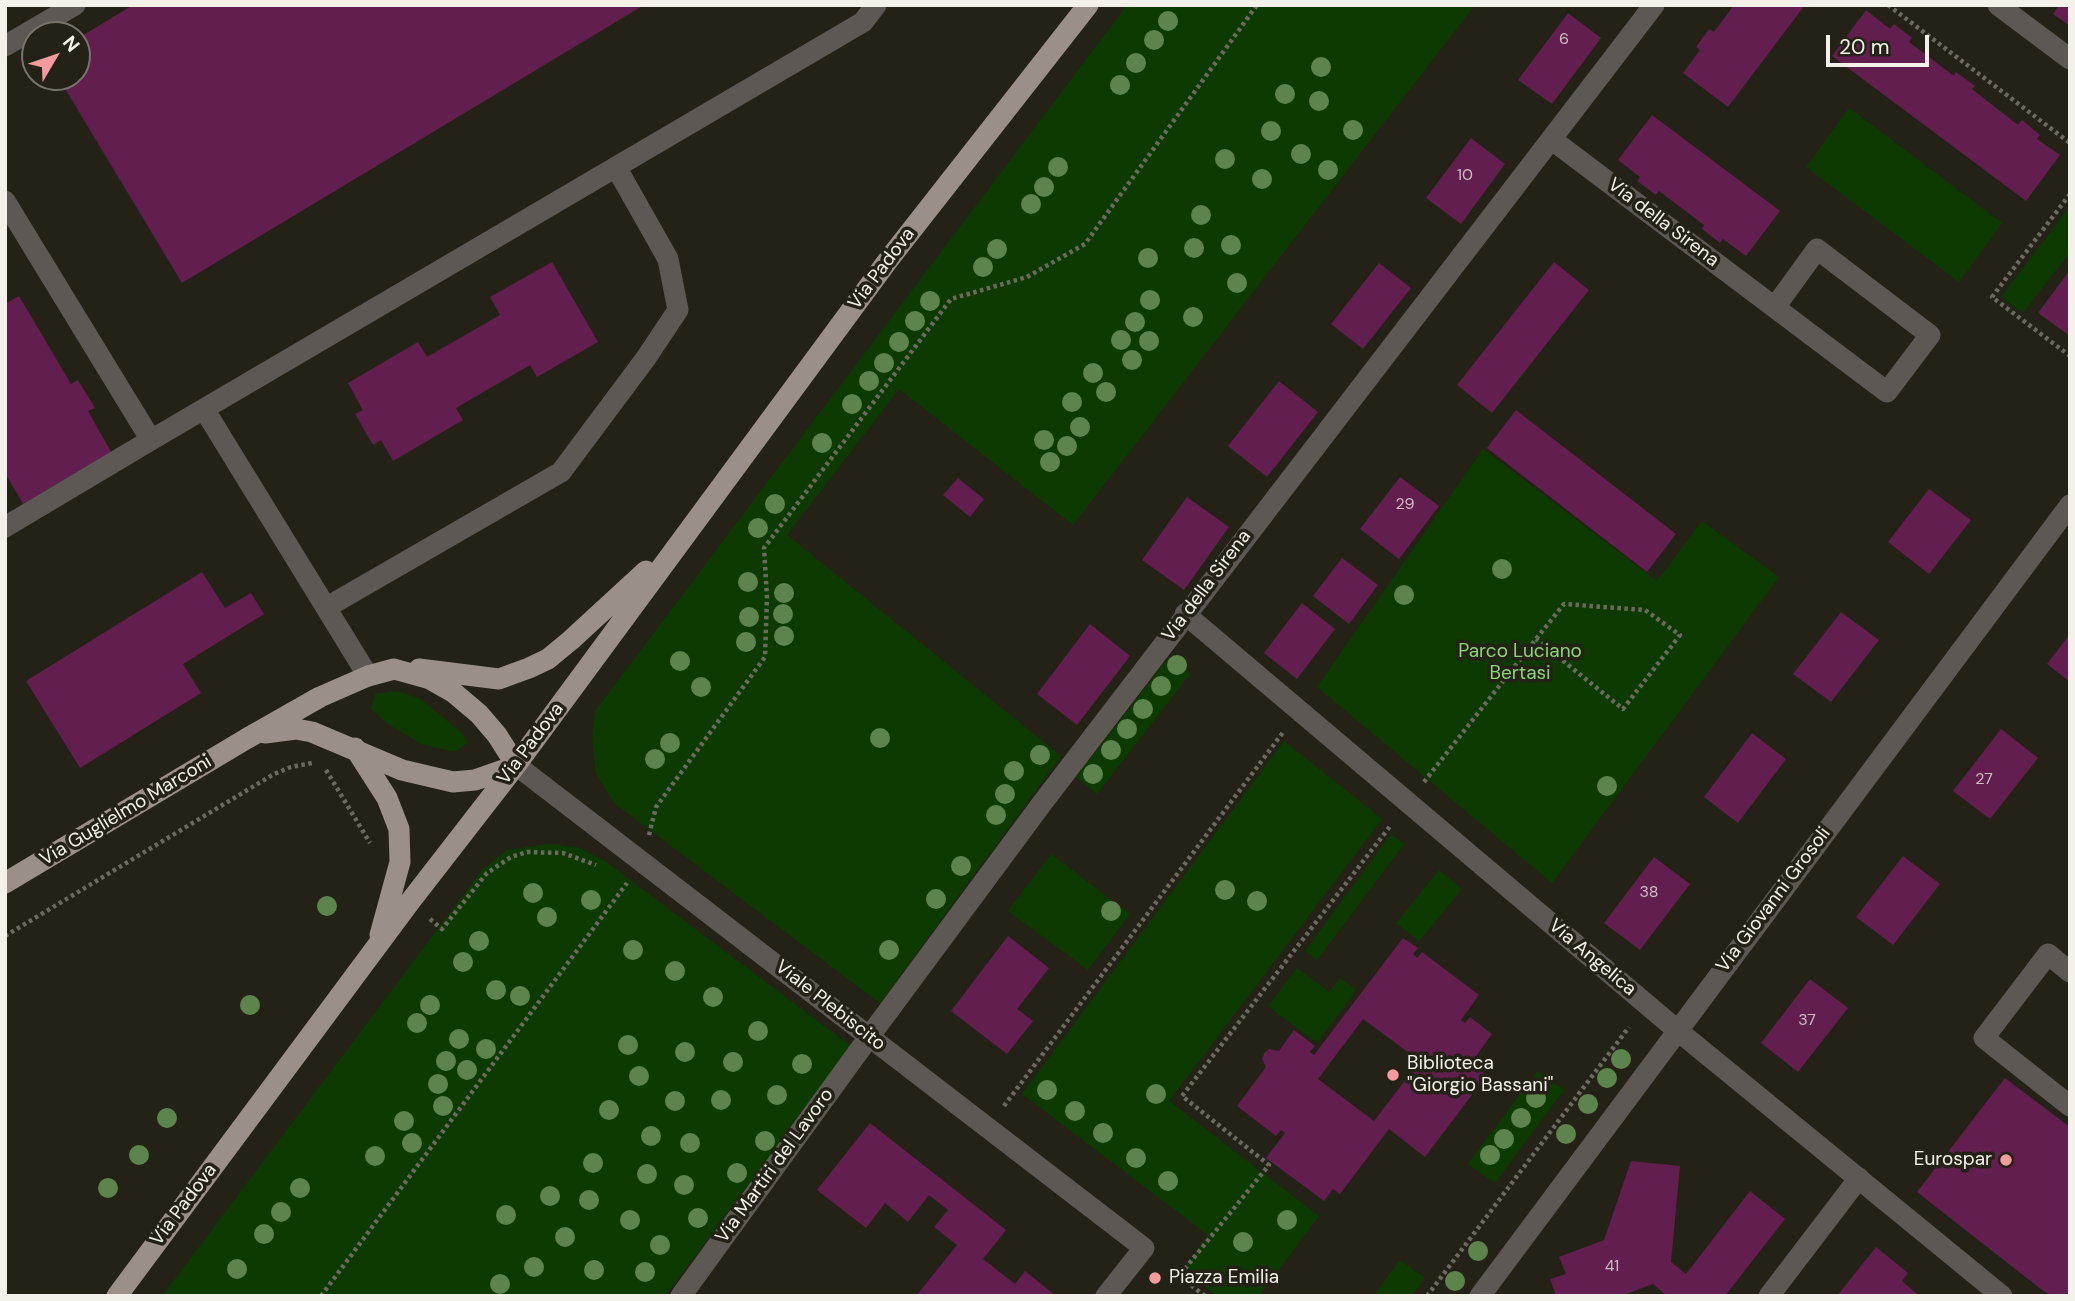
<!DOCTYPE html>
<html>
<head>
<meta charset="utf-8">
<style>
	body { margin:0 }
	#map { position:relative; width:2075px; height:1301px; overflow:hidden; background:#242217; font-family:"DM Sans",sans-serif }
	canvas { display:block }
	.frame { position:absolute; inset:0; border:7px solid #f3f1ea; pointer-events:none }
	.north { position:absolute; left:21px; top:21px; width:70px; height:70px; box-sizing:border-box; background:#242217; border:2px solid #77756b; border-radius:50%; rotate:51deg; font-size:19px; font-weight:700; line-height:28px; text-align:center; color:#f3f1ea }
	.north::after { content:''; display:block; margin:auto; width:24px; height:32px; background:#f59b9e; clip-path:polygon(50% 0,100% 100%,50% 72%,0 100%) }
	.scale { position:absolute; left:1826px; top:35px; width:103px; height:32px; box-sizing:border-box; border:4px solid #f3f1ea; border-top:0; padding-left:9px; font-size:21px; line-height:24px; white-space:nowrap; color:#f3f1ea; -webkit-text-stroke:5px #242217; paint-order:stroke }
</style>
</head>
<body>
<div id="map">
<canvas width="2075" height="1301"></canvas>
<div class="frame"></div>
<div class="north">N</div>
<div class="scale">20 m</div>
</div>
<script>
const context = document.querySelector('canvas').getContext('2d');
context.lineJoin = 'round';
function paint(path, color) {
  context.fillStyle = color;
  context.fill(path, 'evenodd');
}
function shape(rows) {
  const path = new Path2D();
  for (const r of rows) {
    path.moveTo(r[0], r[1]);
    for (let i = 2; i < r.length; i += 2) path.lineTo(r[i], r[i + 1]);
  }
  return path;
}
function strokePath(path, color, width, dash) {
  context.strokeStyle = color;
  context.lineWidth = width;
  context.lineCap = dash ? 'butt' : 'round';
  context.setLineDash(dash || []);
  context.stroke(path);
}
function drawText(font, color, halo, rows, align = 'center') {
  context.font = font + ' "DM Sans",sans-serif';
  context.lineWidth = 7;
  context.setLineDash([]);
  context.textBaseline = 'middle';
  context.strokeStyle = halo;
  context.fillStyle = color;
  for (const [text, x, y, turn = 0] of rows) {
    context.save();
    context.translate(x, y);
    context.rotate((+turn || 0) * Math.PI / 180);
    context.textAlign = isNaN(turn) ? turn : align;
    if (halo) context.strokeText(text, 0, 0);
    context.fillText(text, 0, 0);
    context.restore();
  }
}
paint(shape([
	[1127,5,1475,5,1073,525,899,389,787,535,1061,756,880,1003,614,803,596,774,592,738,595,711],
	[1849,108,2002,223,1959,282,1806,167],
	[2070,206,2070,252,2023,313,2001,297],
	[1483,449,1657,581,1702,521,1779,577,1552,883,1317,687],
	[1169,657,1190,674,1097,794,1076,777],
	[396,691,419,698,461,732,468,743,454,752,421,744,388,724,371,709,375,694],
	[1284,741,1382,819,1169,1101,1319,1216,1259,1296,1217,1296,1183,1270,1208,1235,1022,1094],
	[1391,834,1404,844,1317,960,1305,951],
	[548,844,577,847,605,861,852,1047,665,1296,162,1296,482,870,507,850],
	[1051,854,1130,914,1088,970,1008,911],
	[1439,870,1462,889,1419,941,1396,923],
	[1297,968,1329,992,1340,978,1356,990,1317,1043,1268,1006],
	[1537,1071,1564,1090,1495,1183,1468,1164],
	[1400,1260,1425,1278,1412,1296,1373,1296]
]), '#0d3a00');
paint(shape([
	[133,5,644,5,182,283,58,77,77,77,77,39],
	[1734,5,1805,5,1728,107,1683,73,1700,50,1696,47,1709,29,1714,32],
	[2059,5,2070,5,2070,26,2053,14],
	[1866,10,1890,29,1894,24,1912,38,1909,42,1954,76,1956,72,1975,86,1972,89,2018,125,2022,120,2040,135,2037,139,2060,155,2026,201,1832,56],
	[1568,13,1601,38,1552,104,1518,80],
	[1652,115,1780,211,1746,256,1723,239,1720,243,1702,229,1704,225,1659,191,1656,195,1637,181,1640,177,1618,160],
	[1471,138,1505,164,1461,224,1426,198],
	[552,262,598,342,537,377,530,365,456,408,463,420,393,461,381,440,373,445,355,414,363,410,348,383,418,342,427,357,500,315,490,297],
	[1554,262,1589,290,1492,413,1457,385],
	[1379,263,1411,288,1363,349,1331,324],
	[2070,270,2070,336,2038,313],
	[19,296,71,384,78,380,95,408,88,411,111,452,23,504,5,473,5,304],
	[1279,381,1318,412,1267,477,1228,446],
	[1516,410,1676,534,1647,572,1487,448],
	[1400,477,1439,506,1399,559,1360,529],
	[958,478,984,499,970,517,943,495],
	[1929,489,1971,520,1929,574,1888,542],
	[1187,497,1229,527,1184,590,1142,560],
	[1342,558,1378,585,1349,624,1313,596],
	[202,572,225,608,251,593,264,614,183,664,201,693,80,768,26,681],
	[1302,603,1335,629,1297,679,1264,653],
	[1841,612,1879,640,1831,702,1793,674],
	[1090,624,1130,656,1077,725,1037,694],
	[2070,634,2070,682,2047,664],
	[2001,729,2038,758,1990,819,1953,791],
	[1752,733,1786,759,1738,823,1704,797],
	[1903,856,1940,884,1893,945,1856,917],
	[1654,857,1690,884,1640,950,1604,923],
	[1008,936,1049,968,1017,1009,1033,1021,1007,1054,951,1011],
	[1403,938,1418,948,1413,954,1417,958,1422,952,1479,995,1461,1020,1465,1023,1470,1017,1492,1034,1471,1063,1487,1075,1425,1157,1389,1129,1340,1194,1333,1189,1324,1201,1266,1158,1285,1133,1281,1130,1276,1136,1237,1106,1266,1067,1262,1059,1265,1052,1269,1049,1279,1051,1294,1030,1315,1046,1310,1052,1314,1055],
	[1363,1019,1420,1061,1374,1121,1318,1079],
	[1810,979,1848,1008,1798,1072,1761,1043],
	[2005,1078,2070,1127,2070,1296,2052,1296,2042,1290,1917,1192],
	[870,1123,1006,1230,983,1259,1015,1284,1025,1271,1056,1296,916,1296,957,1245,934,1227,948,1210,929,1195,908,1222,885,1203,866,1228,817,1190],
	[1631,1161,1680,1166,1671,1262,1686,1274,1750,1191,1785,1219,1725,1296,1667,1296,1653,1284,1621,1296,1556,1296,1550,1279,1566,1274,1559,1257,1604,1240],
	[1876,1247,1908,1273,1902,1281,1919,1296,1837,1296]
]), '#611e4f');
strokePath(shape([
	[1888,5,2070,143],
	[2070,194,1992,297,2070,356],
	[326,770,370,843],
	[1424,782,1536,639,1564,604,1645,610,1680,635,1623,709,1536,639],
	[649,835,656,807,765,657,767,597,764,548,951,299,1027,277,1085,244,1257,5],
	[430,919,442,929,487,873,511,857,527,852,563,853,596,865],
	[5,936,274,774,291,767,312,763],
	[1004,1106,1284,731],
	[321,1296,627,883],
	[1205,1296,1179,1276,1269,1165,1182,1096,1391,825],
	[1427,1296,1629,1027]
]), '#6c6a60', 4.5, [3.5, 3.5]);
strokePath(shape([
	[1998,5,2070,59],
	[5,46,75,5],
	[1551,139,1887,392,1930,335,1817,249,1775,307],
	[5,201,151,440,863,22,876,5],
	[204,409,368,676],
	[5,527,151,440],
	[327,607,561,472,646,358,678,310,668,259,616,167],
	[1185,614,1677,1030,2002,1296],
	[516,765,1144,1248,1106,1296],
	[2070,972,2048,954,1984,1038,2070,1106],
	[681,1296,869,1037,1043,802,1654,5],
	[1480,1296,2070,505],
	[1769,1296,1859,1178]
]), '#5e5855', 21);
strokePath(shape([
	[419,669,499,679,529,668,548,659,571,640,646,571],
	[265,733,296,729,312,732,402,770,453,782,475,780,515,766],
	[355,748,387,798,399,829,400,862,380,935],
	[5,883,246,739,320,697,368,676,394,669,430,679,453,692,479,714,497,735,516,765],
	[117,1296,409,903,516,765,889,259,1088,5]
]), '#9a8f89', 21);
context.fillStyle = '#5d844c';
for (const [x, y] of [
	[1168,21],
	[1154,40],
	[1136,63],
	[1321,67],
	[1120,85],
	[1285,94],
	[1319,101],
	[1353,130],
	[1271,131],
	[1301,154],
	[1225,159],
	[1058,167],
	[1328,170],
	[1262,179],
	[1044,187],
	[1031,204],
	[1201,215],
	[1231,245],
	[1194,248],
	[997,249],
	[1148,258],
	[983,267],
	[1237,283],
	[1150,300],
	[930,301],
	[1193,317],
	[915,321],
	[1135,322],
	[1121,340],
	[1149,341],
	[899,342],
	[1132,360],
	[884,363],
	[1093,373],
	[869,381],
	[1106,392],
	[1072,402],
	[852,404],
	[1080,427],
	[1044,440],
	[822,443],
	[1067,446],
	[1050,462],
	[775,504],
	[758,528],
	[1502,569],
	[748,582],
	[784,593],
	[1404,595],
	[783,614],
	[749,617],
	[784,636],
	[746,642],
	[680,661],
	[1177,665],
	[1161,686],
	[701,687],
	[1143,709],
	[1127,729],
	[880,738],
	[670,743],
	[1111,750],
	[1040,755],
	[655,759],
	[1014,771],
	[1093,774],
	[1607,786],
	[1005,794],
	[996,815],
	[961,866],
	[1225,890],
	[533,893],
	[936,899],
	[591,900],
	[1257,901],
	[327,906],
	[1111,911],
	[547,917],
	[479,941],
	[633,950],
	[889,950],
	[463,962],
	[675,971],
	[496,990],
	[520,996],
	[713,997],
	[250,1005],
	[430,1005],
	[417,1023],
	[758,1031],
	[459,1039],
	[628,1045],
	[486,1049],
	[685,1052],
	[1621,1059],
	[446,1061],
	[733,1062],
	[802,1064],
	[467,1070],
	[639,1076],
	[1607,1078],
	[438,1084],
	[1047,1090],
	[1156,1094],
	[777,1095],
	[1536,1098],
	[721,1100],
	[675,1101],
	[1588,1104],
	[443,1106],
	[609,1110],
	[1075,1111],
	[167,1118],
	[1521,1118],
	[404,1121],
	[1103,1133],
	[1566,1134],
	[651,1136],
	[1504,1139],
	[765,1141],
	[412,1143],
	[690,1143],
	[139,1155],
	[1490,1155],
	[375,1156],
	[1136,1158],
	[593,1163],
	[737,1173],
	[647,1174],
	[1168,1181],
	[684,1185],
	[108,1188],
	[300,1188],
	[550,1196],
	[589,1200],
	[281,1212],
	[506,1215],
	[698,1218],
	[630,1220],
	[1287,1220],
	[264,1234],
	[565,1237],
	[1243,1242],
	[660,1245],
	[1478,1251],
	[534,1267],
	[237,1269],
	[594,1270],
	[645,1272],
	[1455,1281],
	[500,1284]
]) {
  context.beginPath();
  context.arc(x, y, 10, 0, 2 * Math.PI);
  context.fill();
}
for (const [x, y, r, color] of [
	[1393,1075,7,"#f59b9e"],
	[2006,1160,7,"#f59b9e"],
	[1155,1278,7,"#f59b9e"]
]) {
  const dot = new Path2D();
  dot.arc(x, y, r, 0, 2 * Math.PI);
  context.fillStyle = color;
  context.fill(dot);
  strokePath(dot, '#242217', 2.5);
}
drawText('16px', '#cebcc3', null, [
	["6",1564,40],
	["10",1465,176],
	["29",1405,505],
	["27",1984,780],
	["38",1649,893],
	["37",1807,1021],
	["41",1612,1267]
]);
drawText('19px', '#f3f1ea', '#242217', [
	["Via della Sirena",1663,223,37],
	["Via Padova",882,269,-53],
	["Via della Sirena",1207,586,-53],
	["Via Padova",531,744,-53],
	["Via Guglielmo Marconi",126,811,-31],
	["Via Giovanni Grosoli",1774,900,-53],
	["Via Angelica",1592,958,40],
	["Viale Plebiscito",830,1006,38],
	["Via Martiri del Lavoro",775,1166,-54],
	["Via Padova",184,1205,-53]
]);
drawText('19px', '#8cd578', '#242217', [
	["Parco Luciano",1520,652],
	["Bertasi",1520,674]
]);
drawText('19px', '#f3f1ea', '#242217', [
	["Biblioteca",1407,1064],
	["\"Giorgio Bassani\"",1407,1086],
	["Eurospar",1992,1160,"right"],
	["Piazza Emilia",1169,1278]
], 'left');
</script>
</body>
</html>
